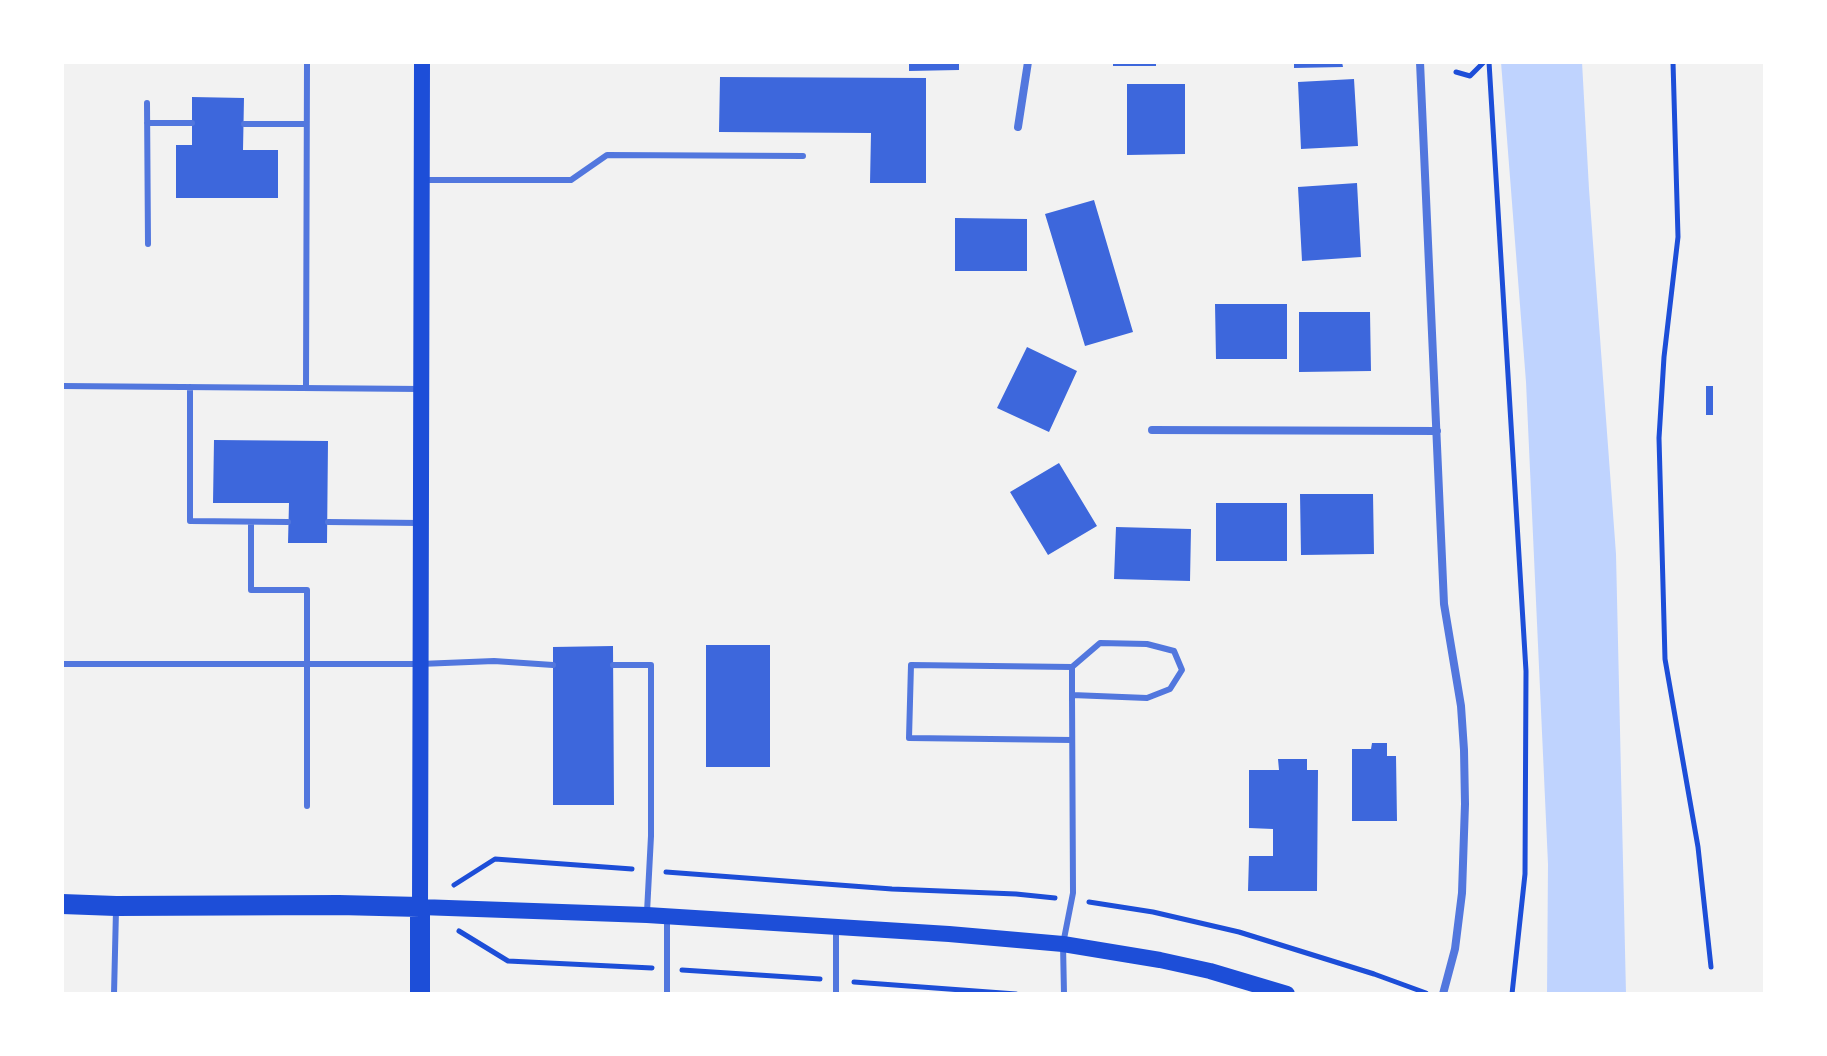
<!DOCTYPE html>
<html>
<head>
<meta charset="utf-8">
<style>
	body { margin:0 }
	#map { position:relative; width:1827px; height:1056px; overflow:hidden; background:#f2f2f2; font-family:"Varela Round",sans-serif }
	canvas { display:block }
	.frame { position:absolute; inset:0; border:64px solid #fff; pointer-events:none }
</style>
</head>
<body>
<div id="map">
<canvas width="1827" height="1056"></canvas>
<div class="frame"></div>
</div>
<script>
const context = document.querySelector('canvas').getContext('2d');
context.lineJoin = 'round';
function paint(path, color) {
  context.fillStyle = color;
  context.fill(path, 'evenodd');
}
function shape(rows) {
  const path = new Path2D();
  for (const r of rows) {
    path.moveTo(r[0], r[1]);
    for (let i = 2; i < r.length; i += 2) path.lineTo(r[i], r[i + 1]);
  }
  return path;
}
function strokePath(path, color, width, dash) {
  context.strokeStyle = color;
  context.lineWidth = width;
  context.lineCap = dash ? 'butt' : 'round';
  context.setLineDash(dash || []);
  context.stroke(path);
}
paint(shape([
	[1501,62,1582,62,1589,189,1616,554,1626,994,1547,994,1548,864,1526,382]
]), '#bfd3fe');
paint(shape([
	[909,62,959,62,959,70,909,71],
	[1113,62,1156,62,1156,66,1113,66],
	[1294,62,1342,62,1343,67,1294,68],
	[720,77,926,78,926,183,870,183,871,133,719,132],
	[1354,79,1358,146,1301,149,1298,82],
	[1127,84,1185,84,1185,154,1127,155],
	[192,97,244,98,243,150,278,150,278,198,176,198,176,145,192,145],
	[1357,183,1361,257,1302,261,1298,187],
	[1094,200,1133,332,1085,346,1045,214],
	[955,218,1027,219,1027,271,955,271],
	[1215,304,1287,304,1287,359,1216,359],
	[1299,312,1370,312,1371,371,1299,372],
	[1027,347,1077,371,1049,432,997,408],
	[1706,386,1713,386,1713,415,1706,415],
	[214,440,328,441,327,543,288,543,289,503,213,503],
	[1059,463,1097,526,1048,555,1010,492],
	[1300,494,1373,494,1374,554,1301,555],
	[1216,503,1287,503,1287,561,1216,561],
	[1116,527,1191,529,1190,581,1114,579],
	[706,645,770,645,770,767,706,767],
	[613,646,614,805,553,805,553,647],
	[1372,743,1387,743,1387,756,1396,756,1397,821,1352,821,1352,749,1371,749],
	[1278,759,1307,759,1307,770,1318,770,1317,891,1248,891,1249,856,1273,856,1273,829,1249,828,1249,770,1279,770]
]), '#3d67dc');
strokePath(shape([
	[1489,62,1526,671,1525,874,1512,994],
	[1673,62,1678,237,1664,357,1659,438,1665,659,1698,847,1711,967],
	[1456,72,1470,76,1484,62],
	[666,872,892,889,1016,894,1055,898],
	[454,885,495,859,632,869],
	[1089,902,1153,912,1239,932,1374,974,1426,993],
	[459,931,508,961,652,968],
	[682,970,820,979],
	[854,982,1016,994]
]), '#1d4ed8', 5);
strokePath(shape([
	[147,103,148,244],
	[147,123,192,123],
	[244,124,306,124],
	[425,180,571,180,607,155,803,156],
	[62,386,421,389],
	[190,387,190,521,288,522],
	[306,388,307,62],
	[251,522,251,590,307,590,307,806],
	[328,522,420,523],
	[62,664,420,664,494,661,553,665],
	[613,665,651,665,651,836,647,912],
	[1072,667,1100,643,1147,644,1174,651,1182,670,1170,689,1147,698,1072,695],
	[836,930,836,994],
	[114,994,116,910],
	[667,994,667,918],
	[1064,994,1063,944,1073,893,1072,695,1072,667,911,665,909,738,1072,740]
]), '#5277de', 6);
strokePath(shape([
	[1420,62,1444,604,1461,706,1464,750,1465,804,1462,893,1455,949,1443,994],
	[1018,127,1028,62],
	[1152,430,1437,431]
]), '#5277de', 8);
strokePath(shape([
	[422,62,420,907,647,915,949,934,1063,944,1160,960,1210,971,1287,994]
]), '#1d4ed8', 16);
strokePath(shape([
	[62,904,116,906,339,905,420,907,420,994]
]), '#1d4ed8', 20);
</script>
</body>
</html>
